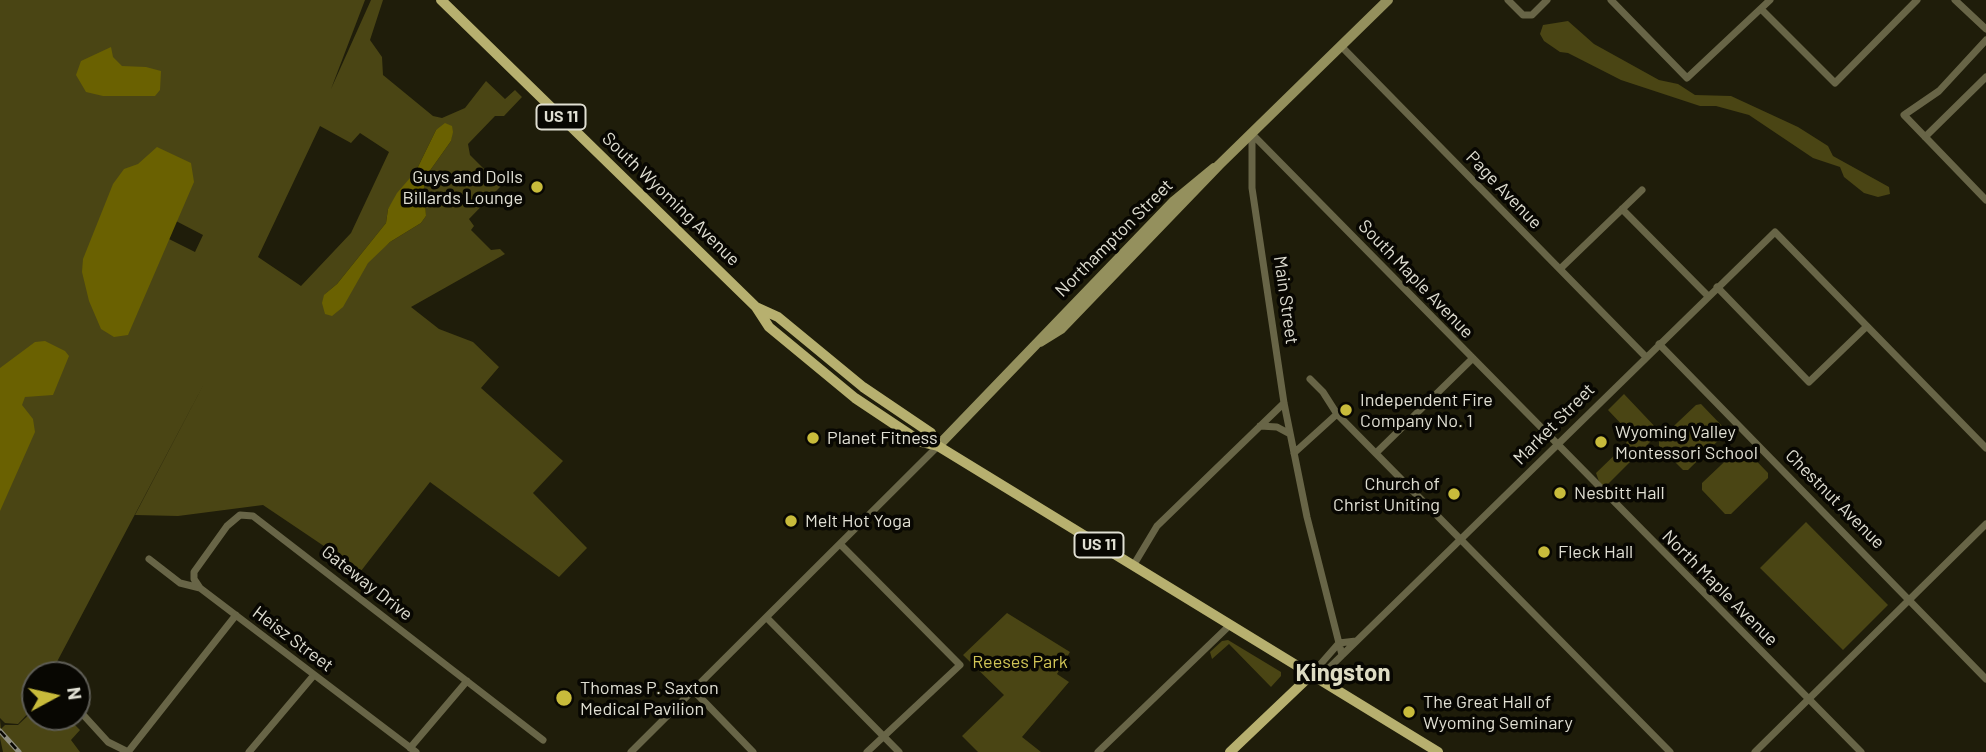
<!DOCTYPE html>
<html>
<head>
<meta charset="utf-8">
<style>
	body { margin:0 }
	#map { position:relative; width:1986px; height:752px; overflow:hidden; background:#1f1d0a; font-family:Barlow,sans-serif }
	canvas { display:block }
	.north { position:absolute; left:21px; top:661px; width:70px; height:70px; box-sizing:border-box; background:#080702; border:2px solid #5e5d56; border-radius:50%; rotate:82deg; font-size:19px; font-weight:700; line-height:28px; text-align:center; color:#e0dfd3 }
	.north::after { content:''; display:block; margin:auto; width:24px; height:32px; background:#c8bb3b; clip-path:polygon(50% 0,100% 100%,50% 72%,0 100%) }
</style>
</head>
<body>
<div id="map">
<canvas width="1986" height="752"></canvas>
<div class="north">N</div>
</div>
<script>
const context = document.querySelector('canvas').getContext('2d');
context.lineJoin = 'round';
function paint(path, color) {
  context.fillStyle = color;
  context.fill(path, 'evenodd');
}
function shape(rows) {
  const path = new Path2D();
  for (const r of rows) {
    path.moveTo(r[0], r[1]);
    for (let i = 2; i < r.length; i += 2) path.lineTo(r[i], r[i + 1]);
  }
  return path;
}
function strokePath(path, color, width, dash) {
  context.strokeStyle = color;
  context.lineWidth = width;
  context.lineCap = dash ? 'butt' : 'round';
  context.setLineDash(dash || []);
  context.stroke(path);
}
function drawText(font, color, halo, rows, align = 'center') {
  context.font = font + ' Barlow,sans-serif';
  context.lineWidth = 7;
  context.setLineDash([]);
  context.textBaseline = 'middle';
  context.strokeStyle = halo;
  context.fillStyle = color;
  for (const [text, x, y, turn = 0] of rows) {
    context.save();
    context.translate(x, y);
    context.rotate((+turn || 0) * Math.PI / 180);
    context.textAlign = isNaN(turn) ? turn : align;
    if (halo) context.strokeText(text, 0, 0);
    context.fillText(text, 0, 0);
    context.restore();
  }
}
paint(shape([
	[0,0,365,0,331,89,371,0,383,0,370,40,382,57,383,75,433,116,442,118,465,108,486,81,505,99,515,90,522,97,504,116,495,116,468,144,470,155,501,186,469,219,474,226,471,230,491,250,500,249,505,254,411,307,439,329,473,342,499,367,481,388,563,461,533,493,587,548,559,577,430,482,361,571,263,505,178,516,135,515,207,378,50,675,35,675,35,706,18,724,5,723,0,718],
	[320,126,351,143,360,133,389,152,351,233,301,286,258,257],
	[452,126,451,141,424,179,426,216,421,223,390,242,324,295,337,284,386,223,388,209,416,171,436,130],
	[176,221,203,235,195,252,169,239],
	[1568,21,1594,44,1659,80,1678,84,1695,95,1731,96,1798,127,1828,146,1833,156,1889,187,1890,194,1878,197,1864,193,1844,177,1840,167,1813,158,1749,115,1716,106,1700,106,1621,80,1568,53,1560,52,1544,41,1540,34,1543,25],
	[1624,394,1660,432,1602,490,1596,473,1626,444,1628,436,1627,430,1608,410],
	[1701,404,1725,429,1725,434,1688,470,1683,470,1659,446,1659,440,1696,405],
	[1739,448,1744,448,1768,473,1768,478,1731,514,1725,514,1702,490,1702,483],
	[1806,522,1888,605,1843,650,1760,568],
	[1007,613,1070,652,1057,674,1069,682,1022,737,1041,752,978,752,962,736,1004,695,963,655],
	[1228,640,1281,672,1281,676,1271,687,1229,644,1212,659,1210,652,1222,641],
	[35,709,35,717,67,717,80,730,71,740,80,752,3,752,0,738,0,720,1,729,5,725,18,725]
]), '#4a4514');
paint(shape([
	[111,47,113,57,122,66,146,67,161,71,160,90,155,96,103,96,86,92,76,75,81,61],
	[445,123,452,126,453,132,451,141,424,179,426,216,421,223,390,242,368,263,343,307,332,316,325,314,322,303,324,295,337,284,386,223,388,209,397,193,416,171,436,130],
	[157,147,191,163,194,182,128,335,114,337,101,329,89,301,82,272,83,259,113,184,124,169,138,164],
	[45,341,65,351,69,356,53,395,25,397,22,405,33,419,35,432,0,511,0,368,35,342]
]), '#6a6101');
strokePath(shape([
	[1508,0,1523,15,1532,15,1547,0],
	[1611,0,1687,78,1770,0],
	[1955,0,1986,29],
	[1761,9,1835,83,1917,0],
	[1986,40,1939,91,1904,115,1986,200],
	[1341,46,1646,357],
	[1252,134,1861,752],
	[1252,134,1252,188,1284,403,1307,517,1342,655],
	[1925,137,1986,77],
	[1622,209,1708,296],
	[1560,269,1642,190],
	[1717,287,1809,382,1866,327],
	[1659,344,1986,679],
	[1310,379,1323,392,1337,414,1670,752],
	[1260,426,1277,427,1290,434],
	[1294,453,1337,414],
	[1376,453,1472,359],
	[841,545,960,665,867,752],
	[149,559,180,583,200,588,416,752],
	[1133,566,1157,526,1284,403],
	[200,588,194,579,194,572,227,526,240,515,253,516,543,740],
	[768,619,899,752],
	[1311,675,1339,643,1356,641],
	[1312,675,1328,669,1775,232,1986,448],
	[694,691,753,752],
	[77,708,108,742,128,752,236,615],
	[410,748,467,681],
	[249,752,314,675],
	[631,752,938,446],
	[1098,752,1230,625],
	[1755,752,1986,524]
]), '#686547', 7);
strokePath(shape([
	[1040,342,1061,329,1219,165,1388,0],
	[938,446,1174,201,1214,168]
]), '#94905d', 10);
strokePath(shape([
	[441,0,756,307,769,327,855,398,921,442,938,446,1438,752],
	[756,307,778,317,863,387,931,433,938,446],
	[1230,752,1311,675]
]), '#b7b06f', 10);
const rail = shape([
	[0,731,19,752]
]);
strokePath(rail, '#8f8e7f', 5);
strokePath(rail, '#080702', 2.5, [8]);
for (const [x, y, r, color] of [
	[537,187,7,"#c8bb3b"],
	[1346,410,7,"#c8bb3b"],
	[813,438,7,"#c8bb3b"],
	[1601,442,7,"#c8bb3b"],
	[1560,493,7,"#c8bb3b"],
	[1454,494,7,"#c8bb3b"],
	[791,521,7,"#c8bb3b"],
	[1544,552,7,"#c8bb3b"],
	[564,698,9,"#c8bb3b"],
	[1409,712,7,"#c8bb3b"]
]) {
  const dot = new Path2D();
  dot.arc(x, y, r, 0, 2 * Math.PI);
  context.fillStyle = color;
  context.fill(dot);
  strokePath(dot, '#080702', 2.5);
}
for (const [x, y, w] of [
	[561,117,49],
	[1099,545,49]
]) {
  const box = new Path2D();
  box.roundRect(x - w / 2, y - 12.5, w, 25, 5);
  context.fillStyle = '#080702';
  context.fill(box);
  strokePath(box, '#e0dfd3', 2);
}
drawText('bold 16px', '#e0dfd3', null, [
	["US 11",561,117],
	["US 11",1099,545]
]);
drawText('18px', '#e0dfd3', '#080702', [
	["Guys and Dolls",523,177,"right"],
	["Billards Lounge",523,198,"right"],
	["Independent Fire",1360,400],
	["Company No. 1",1360,421],
	["Wyoming Valley",1615,432],
	["Montessori School",1615,453],
	["Planet Fitness",827,438],
	["Church of",1440,484,"right"],
	["Christ Uniting",1440,505,"right"],
	["Nesbitt Hall",1574,493],
	["Melt Hot Yoga",805,521],
	["Fleck Hall",1558,552],
	["Thomas P. Saxton",580,688],
	["Medical Pavilion",580,709],
	["The Great Hall of",1423,702],
	["Wyoming Seminary",1423,723]
], 'left');
drawText('18px', '#e0dfd3', '#080702', [
	["Page Avenue",1504,190,46],
	["South Wyoming Avenue",671,199,44],
	["Northampton Street",1114,238,-45],
	["South Maple Avenue",1416,279,46],
	["Main Street",1286,300,82],
	["Market Street",1554,424,-45],
	["Chestnut Avenue",1835,499,45],
	["Gateway Drive",367,583,38],
	["North Maple Avenue",1720,588,45],
	["Heisz Street",293,639,37]
]);
drawText('18px', '#d0c456', '#080702', [
	["Reeses Park",1020,662]
]);
drawText('bold 24px', '#dddbc3', '#080702', [
	["Kingston",1343,673]
]);
</script>
</body>
</html>
